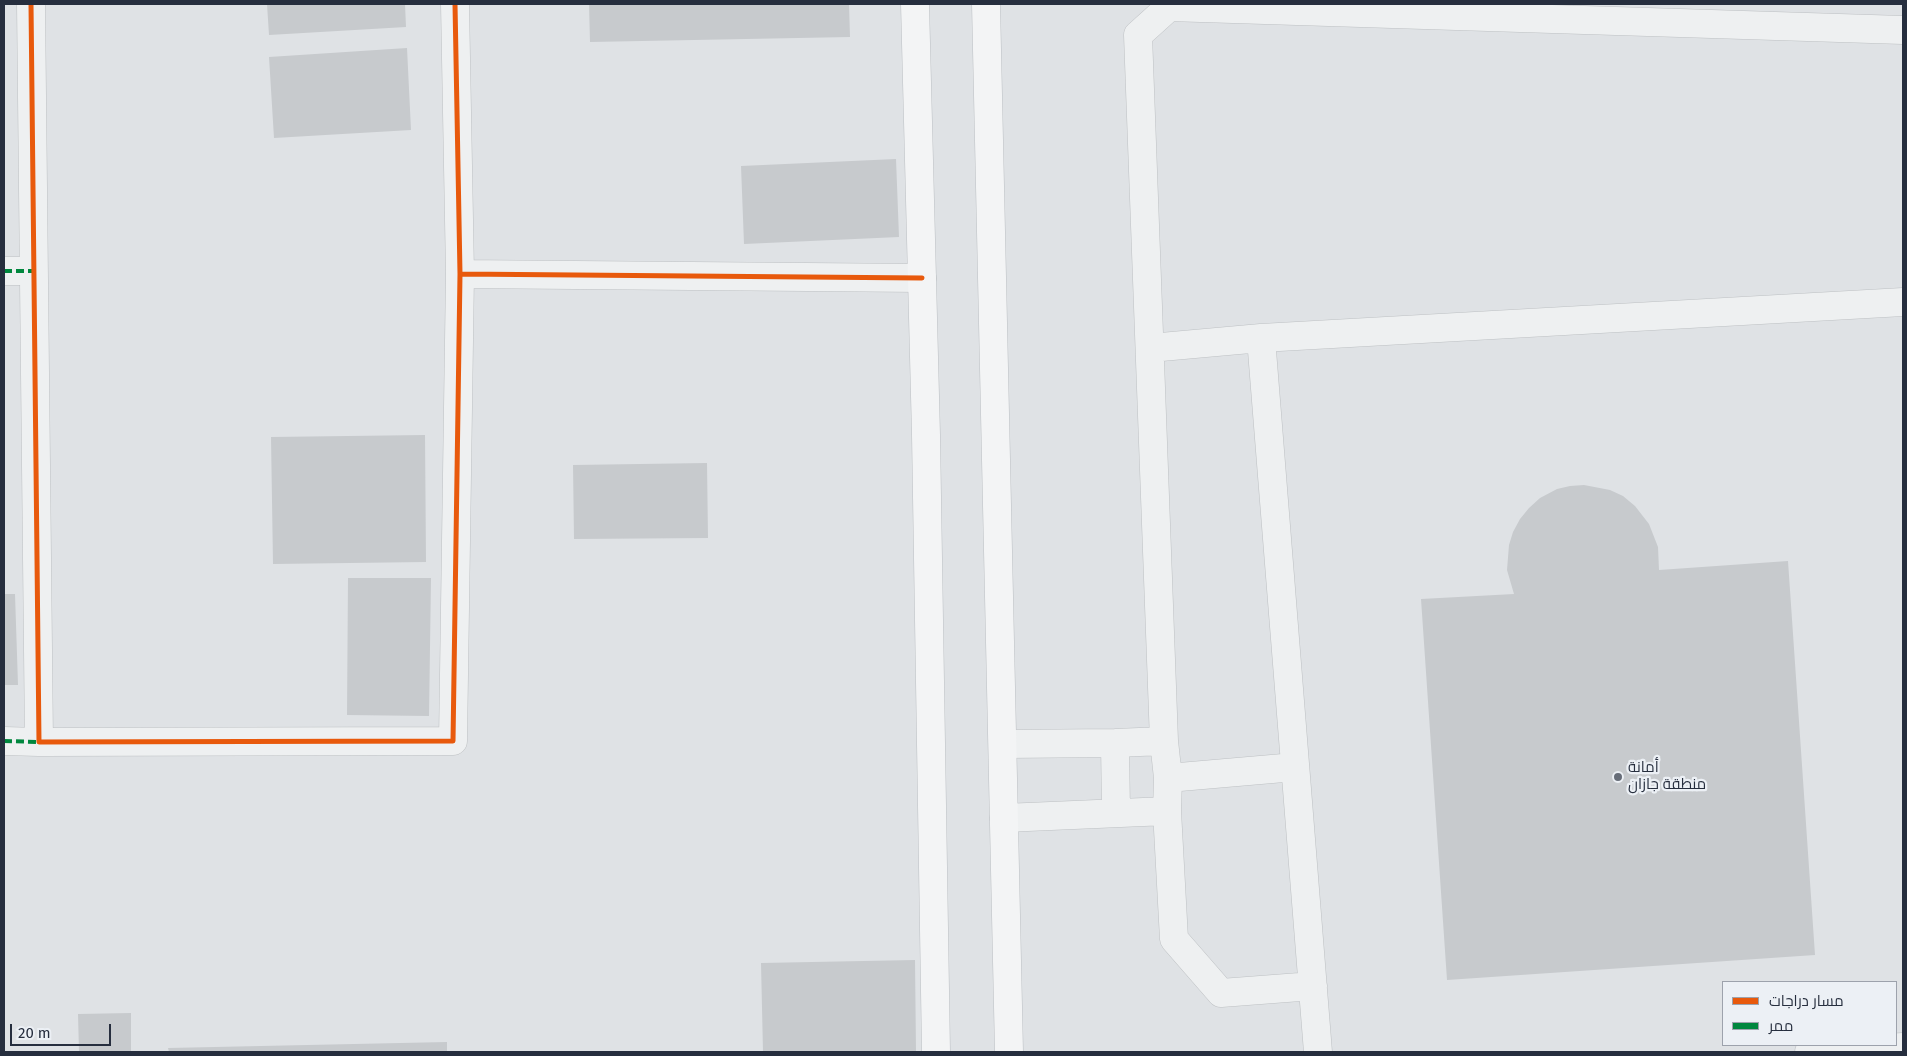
<!DOCTYPE html>
<html>
<head>
<meta charset="utf-8">
<style>
	body { margin:0 }
	#map { position:relative; width:1907px; height:1056px; overflow:hidden; background:#dfe2e5; font-family:"Fira Sans",Cairo,sans-serif }
	canvas { display:block }
	.frame { position:absolute; inset:0; border:5px solid #262e3e; pointer-events:none }
	.legend { position:absolute; left:1722px; top:981px; width:175px; height:65px; box-sizing:border-box; background:#ecf0f5; border:1px solid #9da2ac; margin:0; padding:6px 9px; list-style:none; font-size:15px; color:#262e3e }
	.legend li { display:flex; align-items:center; gap:10px; height:25px }
	.legend b { width:25px; border:1px solid #9da2ac }
	.scale { position:absolute; left:10px; top:1024px; width:101px; height:22px; box-sizing:border-box; border:2px solid #262e3e; border-top:0; padding-left:6px; font-size:15px; line-height:18px; white-space:nowrap; color:#262e3e; -webkit-text-stroke:4px #ecf0f5; paint-order:stroke }
</style>
</head>
<body>
<div id="map">
<canvas width="1907" height="1056"></canvas>
<div class="frame"></div>
<ul class="legend">
<li><b style="height:6px;background:#e8590c"></b>مسار دراجات</li>
<li><b style="height:6px;background:#00873e"></b>ممر</li>
</ul>
<div class="scale">20 m</div>
</div>
<script>
const context = document.querySelector('canvas').getContext('2d');
context.lineJoin = 'round';
function paint(path, color) {
  context.fillStyle = color;
  context.fill(path, 'evenodd');
}
function shape(rows) {
  const path = new Path2D();
  for (const r of rows) {
    path.moveTo(r[0], r[1]);
    for (let i = 2; i < r.length; i += 2) path.lineTo(r[i], r[i + 1]);
  }
  return path;
}
function strokePath(path, color, width, dash) {
  context.strokeStyle = color;
  context.lineWidth = width;
  context.lineCap = dash ? 'butt' : 'round';
  context.setLineDash(dash || []);
  context.stroke(path);
}
function drawText(font, color, halo, rows, align = 'center') {
  context.font = font + ' "Fira Sans",Cairo,sans-serif';
  context.lineWidth = 4.5;
  context.setLineDash([]);
  context.textBaseline = 'middle';
  context.strokeStyle = halo;
  context.fillStyle = color;
  for (const [text, x, y, turn = 0] of rows) {
    context.save();
    context.translate(x, y);
    context.rotate((+turn || 0) * Math.PI / 180);
    context.textAlign = isNaN(turn) ? turn : align;
    if (halo) context.strokeText(text, 0, 0);
    context.fillText(text, 0, 0);
    context.restore();
  }
}
paint(shape([
	[267,4,405,4,406,27,269,35],
	[589,4,849,4,850,37,590,42],
	[407,48,411,130,274,138,269,57],
	[896,159,899,237,744,244,741,166],
	[425,435,426,562,273,564,271,437],
	[707,463,708,538,574,539,573,465],
	[1584,485,1610,490,1623,496,1635,506,1649,524,1658,547,1659,570,1788,561,1815,955,1447,980,1421,599,1514,594,1507,570,1509,545,1513,532,1520,519,1529,508,1540,498,1557,489,1570,486],
	[348,578,431,578,429,716,347,715],
	[4,594,15,594,18,685,4,685],
	[915,960,916,1052,763,1052,761,963],
	[131,1013,131,1052,79,1052,78,1014],
	[447,1042,447,1052,169,1052,168,1048]
]), '#c7cacd');
const minor = shape([
	[31,4,39,742,453,741,460,274,455,4],
	[4,271,33,271],
	[460,274,922,278],
	[1150,348,1261,338],
	[4,741,39,742],
	[1115,743,1116,813],
	[1004,744,1115,743,1164,741],
	[1168,778,1295,767],
	[1004,818,1167,811],
	[1313,986,1221,993,1174,939,1167,811,1168,778,1164,741,1138,35,1169,7,1903,30],
	[1318,1052,1261,338,1903,302],
	[1809,1052,1903,1047]
]);
const major = shape([
	[915,4,926,435,936,1052],
	[986,4,1009,1052]
]);
strokePath(minor, '#bdc0c3', 29);
strokePath(major, '#bbbfc3', 29);
strokePath(minor, '#eef0f1', 28);
strokePath(major, '#f3f4f5', 28);
strokePath(shape([
	[4,271,33,271],
	[4,741,39,742]
]), '#00873e', 4, [8, 4]);
strokePath(shape([
	[31,4,39,742,453,741,460,274,455,4],
	[460,274,922,278]
]), '#e8590c', 5);
for (const [x, y, r, color] of [
	[1618,777,5,"#676d78"]
]) {
  const dot = new Path2D();
  dot.arc(x, y, r, 0, 2 * Math.PI);
  context.fillStyle = color;
  context.fill(dot);
  strokePath(dot, '#ecf0f5', 2);
}
drawText('15px', '#262e3e', '#ecf0f5', [
	["أمانة",1628,768],
	["منطقة جازان",1628,785]
], 'left');
</script>
</body>
</html>
